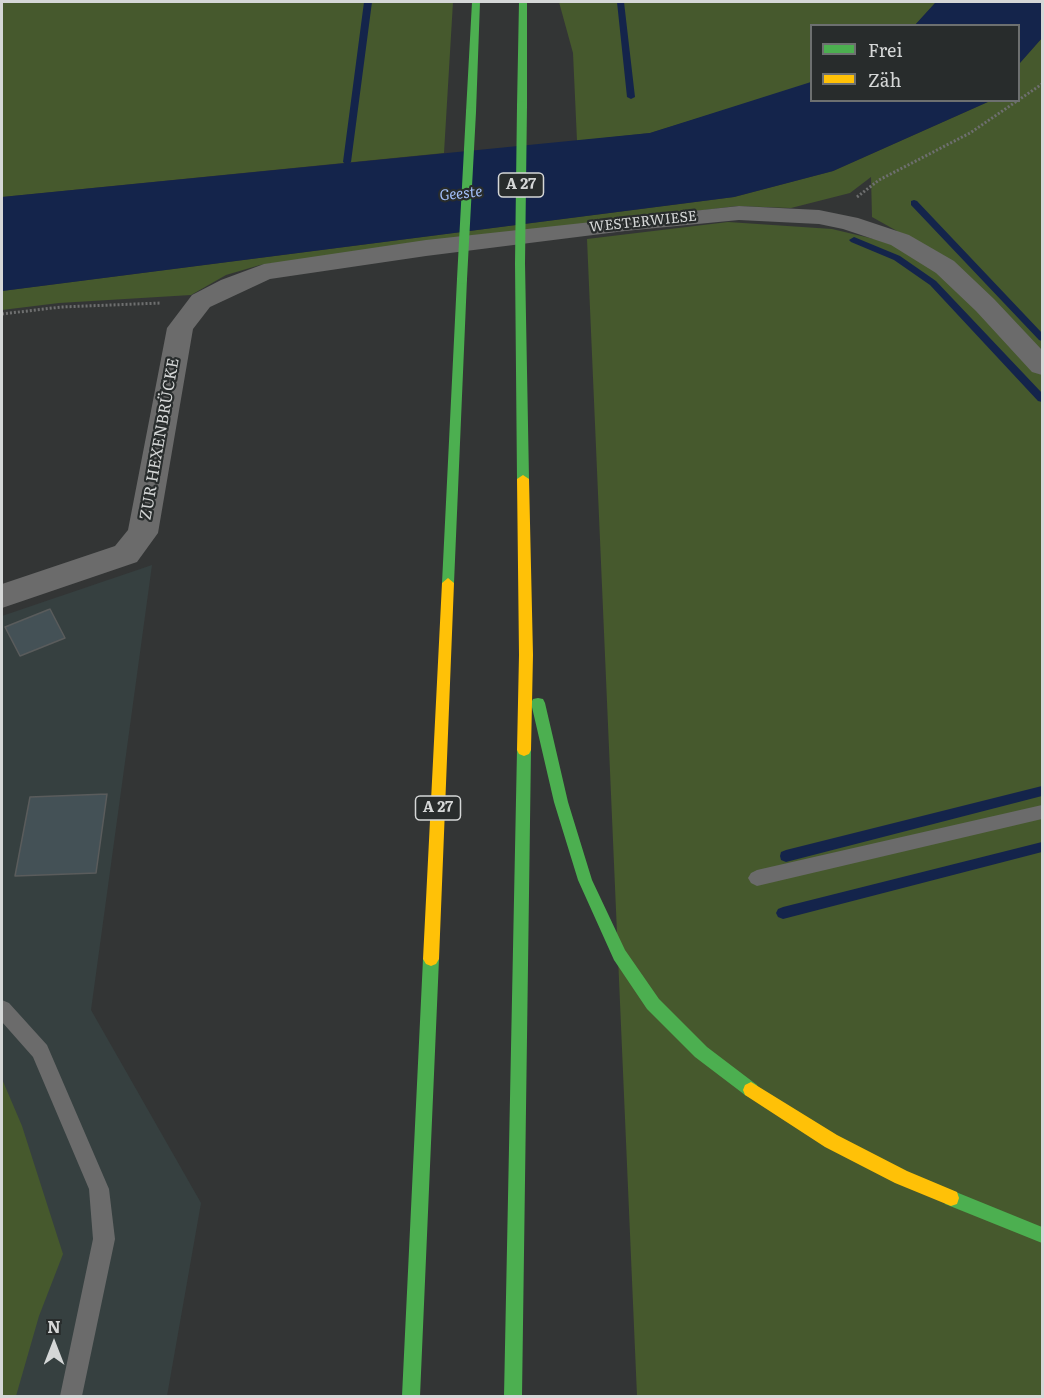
<!DOCTYPE html>
<html>
<head>
<meta charset="utf-8">
<style>
	body { margin:0 }
	#map { position:relative; width:1044px; height:1398px; overflow:hidden; background:#333535; font-family:Literata,serif }
	canvas { display:block }
	.frame { position:absolute; inset:0; border:3px solid #d5d7d7; pointer-events:none }
	.legend { position:absolute; left:810px; top:24px; width:210px; height:78px; box-sizing:border-box; background:#282c2c; border:2px solid #6d7070; margin:0; padding:8px 10px; list-style:none; font-size:18px; color:#d5d7d7 }
	.legend li { display:flex; align-items:center; gap:12px; height:30px }
	.legend b { width:30px; border:2px solid #6d7070 }
	.north { position:absolute; left:24px; top:1314px; width:60px; height:60px; -webkit-text-stroke:4px #282c2c; paint-order:stroke; rotate:0deg; font-size:16px; font-weight:700; line-height:24px; text-align:center; color:#d5d7d7 }
	.north::after { content:''; display:block; margin:auto; width:21px; height:27px; background:#d5d7d7; clip-path:polygon(50% 0,100% 100%,50% 72%,0 100%) }
</style>
</head>
<body>
<div id="map">
<canvas width="1044" height="1398"></canvas>
<div class="frame"></div>
<ul class="legend">
<li><b style="height:8px;background:#4caf50"></b>Frei</li>
<li><b style="height:8px;background:#ffc107"></b>Zäh</li>
</ul>
<div class="north">N</div>
</div>
<script>
const context = document.querySelector('canvas').getContext('2d');
context.lineJoin = 'round';
function paint(path, color) {
  context.fillStyle = color;
  context.fill(path, 'evenodd');
}
function shape(rows) {
  const path = new Path2D();
  for (const r of rows) {
    path.moveTo(r[0], r[1]);
    for (let i = 2; i < r.length; i += 2) path.lineTo(r[i], r[i + 1]);
  }
  return path;
}
function strokePath(path, color, width, dash) {
  context.strokeStyle = color;
  context.lineWidth = width;
  context.lineCap = dash ? 'butt' : 'round';
  context.setLineDash(dash || []);
  context.stroke(path);
}
function drawText(font, color, halo, rows, align = 'center') {
  context.font = font + ' Literata,serif';
  context.lineWidth = 4.5;
  context.setLineDash([]);
  context.textBaseline = 'middle';
  context.strokeStyle = halo;
  context.fillStyle = color;
  for (const [text, x, y, turn = 0] of rows) {
    context.save();
    context.translate(x, y);
    context.rotate((+turn || 0) * Math.PI / 180);
    context.textAlign = isNaN(turn) ? turn : align;
    if (halo) context.strokeText(text, 0, 0);
    context.fillText(text, 0, 0);
    context.restore();
  }
}
paint(shape([
	[152,565,91,1010,201,1203,167,1396,2,1396,2,616]
]), '#364040');
paint(shape([
	[2,2,453,2,444,153,2,197],
	[559,2,936,2,915,25,812,26,811,82,807,85,650,133,577,141,573,53],
	[1042,38,1042,1396,637,1396,587,239,728,222,832,229,874,239,897,231,872,217,871,177,850,193,791,208,737,206,260,265,226,275,191,295,59,303,2,310,2,291,734,197,833,171,990,101,1018,100,1019,64],
	[2,1079,22,1126,63,1254,39,1316,16,1396,2,1396]
]), '#46592d');
paint(shape([
	[936,2,1042,2,1042,38,1019,64,1018,26,915,25],
	[811,82,812,100,990,101,833,171,734,197,2,291,2,197,650,133]
]), '#14244b');
paint(shape([
	[364,2,372,2,351,162,347,165,343,162,364,2],
	[617,2,624,2,635,97,631,99,627,97,617,2],
	[914,200,917,201,1042,333,1042,341,1039,340,911,205,911,201,914,200],
	[854,237,900,256,936,281,1042,393,1042,402,1038,401,930,285,894,260,851,242,849,240,854,237],
	[1042,786,1042,796,786,862,781,860,780,856,781,852,786,850,1042,786],
	[1042,842,1042,852,783,919,778,917,776,913,778,909,783,907,1042,842]
]), '#14244b');
const building = shape([
	[50,609,65,638,20,656,5,627,50,609],
	[107,794,96,873,15,876,30,797,107,794]
]);
paint(building, '#445156');
strokePath(building, '#5a5c5c', 1.5);
strokePath(shape([
	[857,197,879,180,970,133,1042,84],
	[2,314,61,307,161,303]
]), '#6e6f6f', 3, [2, 2]);
paint(shape([
	[1042,805,1042,819,757,886,751,883,748,878,751,873,757,870,1042,805],
	[2,1000,9,1003,47,1045,109,1189,115,1239,82,1396,60,1396,93,1239,89,1189,33,1057,2,1022,2,1000]
]), '#6b6b6b');
paint(shape([
	[739,206,819,210,858,218,909,235,954,261,994,299,1042,350,1042,375,1032,372,976,311,936,273,891,245,843,229,819,224,739,220,625,231,426,256,270,279,210,307,193,329,158,533,137,562,2,608,2,584,115,546,128,530,167,328,192,295,221,280,264,264,426,240,739,206]
]), '#6b6b6b');
paint(shape([
	[472,2,480,2,476,112,471,115,466,112,472,2],
	[519,2,527,2,527,106,522,109,517,106,519,2],
	[520,260,525,263,529,479,523,483,517,479,515,263,520,260],
	[462,276,467,279,454,583,448,588,442,583,457,279,462,276],
	[538,698,543,699,545,703,568,802,592,880,625,950,659,999,707,1047,757,1085,759,1090,757,1095,751,1098,745,1095,695,1057,647,1009,614,960,578,880,554,802,531,703,533,699,538,698],
	[524,744,529,746,531,750,522,1396,504,1396,517,750,519,746,524,744],
	[431,952,436,954,439,959,420,1396,402,1396,423,959,426,954,431,952],
	[951,1190,1042,1227,1042,1243,945,1204,943,1198,945,1192,951,1190]
]), '#4caf50');
paint(shape([
	[523,475,529,479,533,655,531,750,529,754,524,756,519,754,517,750,519,655,517,479,523,475],
	[448,578,454,583,439,959,436,964,431,966,426,964,423,959,442,583,448,578],
	[751,1082,837,1135,907,1171,957,1192,959,1198,957,1204,951,1206,895,1183,825,1147,745,1095,743,1090,745,1085,751,1082]
]), '#ffc107');
strokePath(shape([
	[520,263,522,106],
	[462,279,471,112]
]), '#4caf50', 10);
drawText('14px', '#d5d7d7', '#282c2c', [
	["WESTERWIESE",643,222,-6]
]);
for (const [x, y, w] of [
	[521,185,45],
	[438,808,45]
]) {
  const box = new Path2D();
  box.roundRect(x - w / 2, y - 12, w, 24, 4.5);
  context.fillStyle = '#282c2c';
  context.fill(box);
  strokePath(box, '#d5d7d7', 1.5);
}
drawText('bold 15px', '#d5d7d7', null, [
	["A 27",521,185],
	["A 27",438,808]
]);
drawText('italic 15px', '#a3bff9', '#282c2c', [
	["Geeste",461,194,-6]
]);
drawText('16px', '#d5d7d7', '#282c2c', [
	["ZUR HEXENBRÜCKE",160,439,-80]
]);
</script>
</body>
</html>
